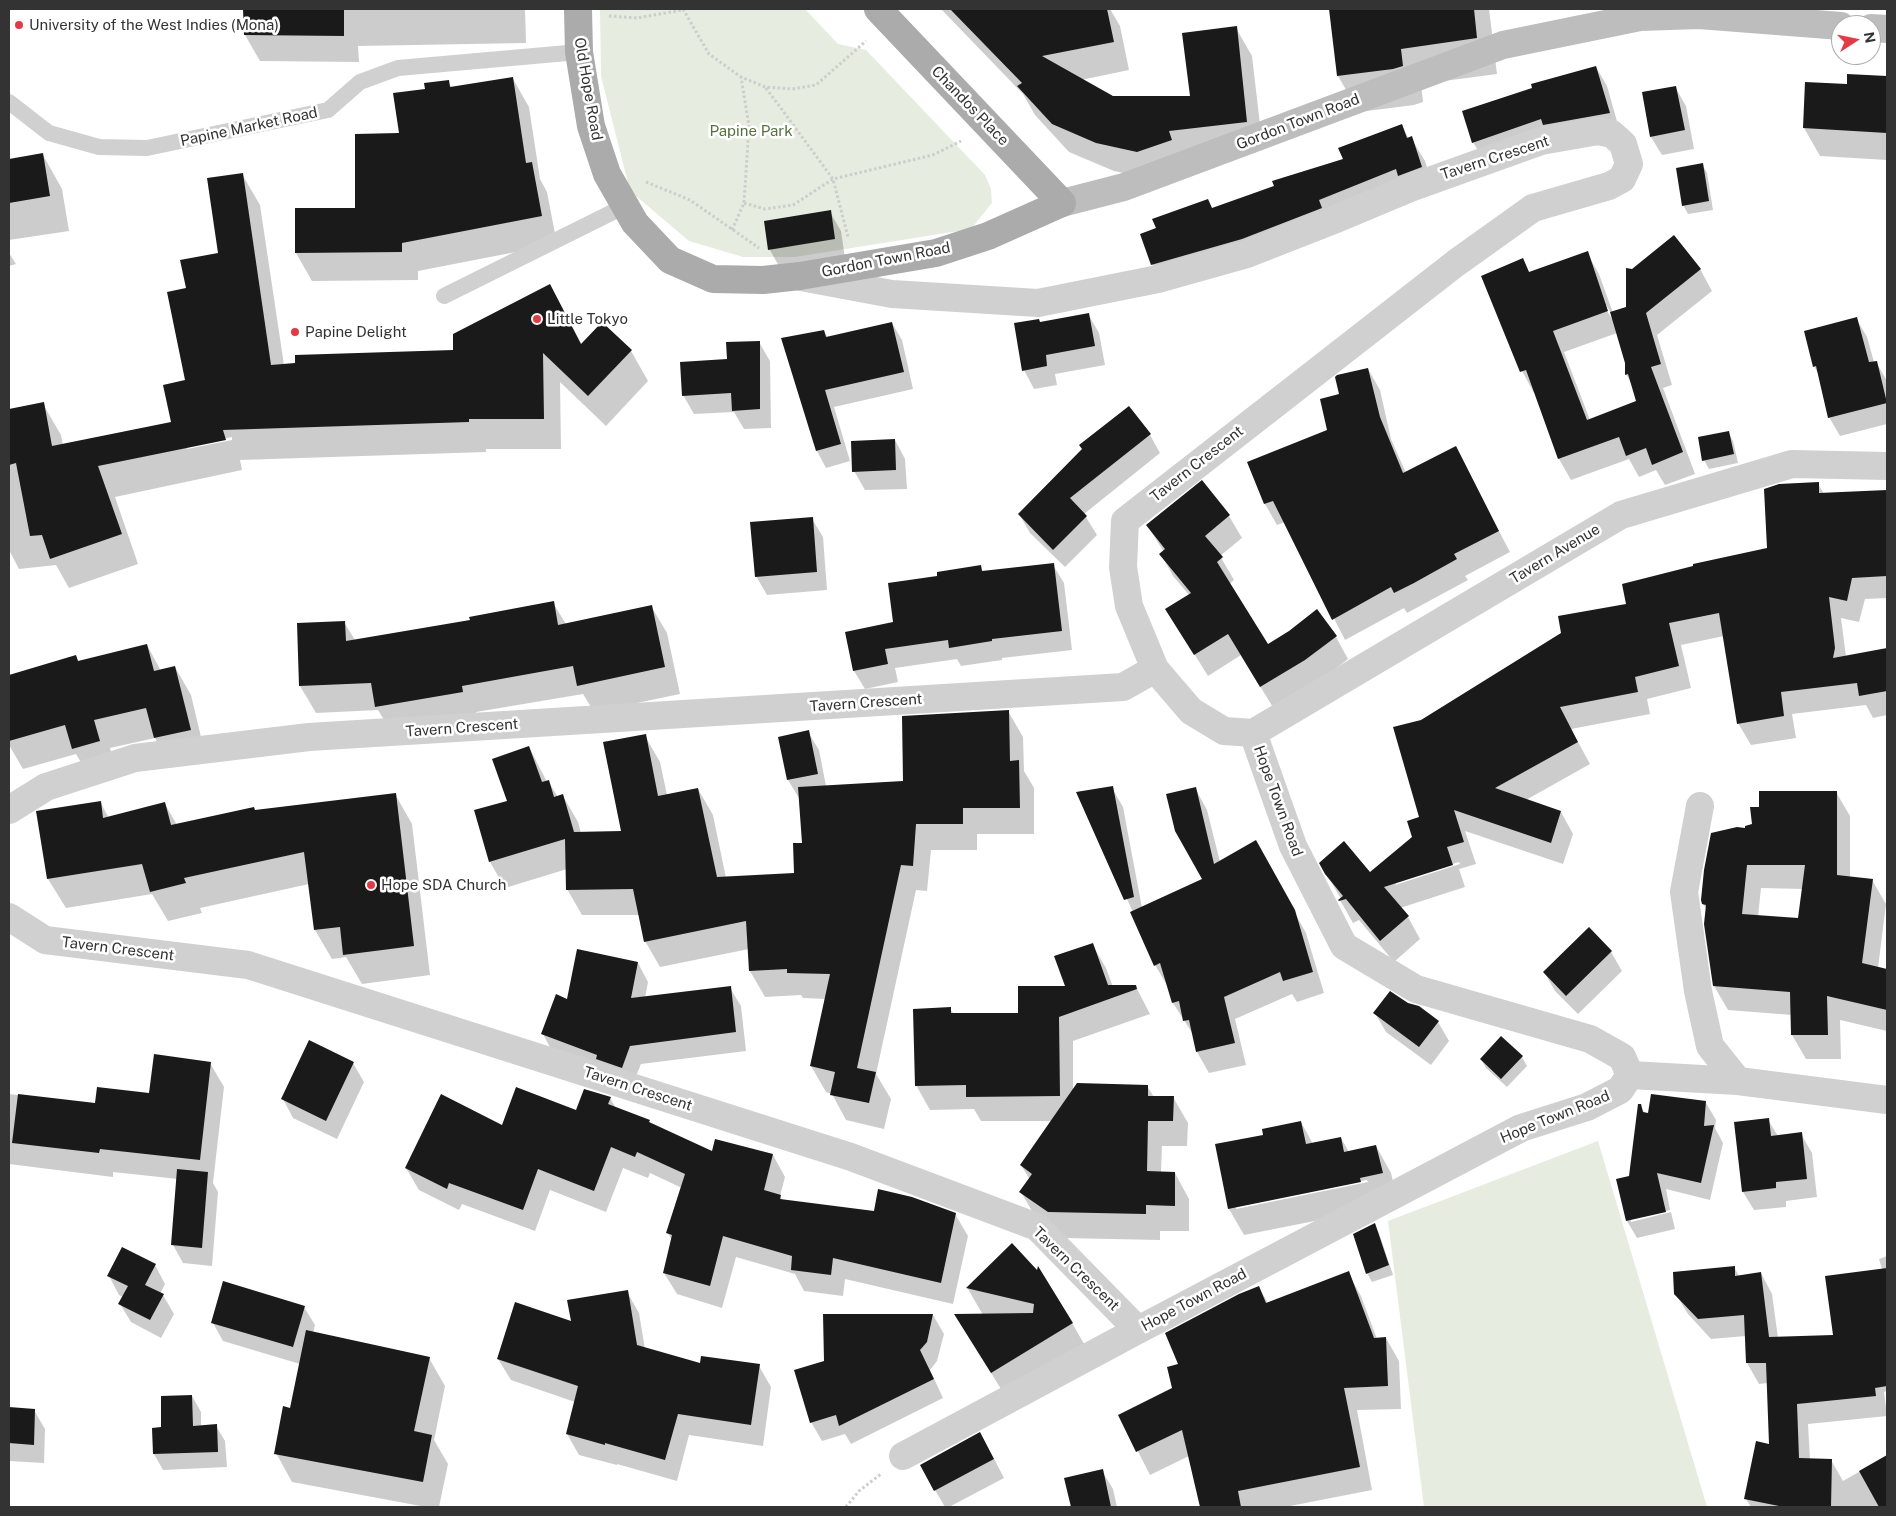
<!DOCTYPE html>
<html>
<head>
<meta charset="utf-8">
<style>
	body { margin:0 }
	#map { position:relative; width:1896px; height:1516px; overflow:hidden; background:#fff; font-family:"Public Sans",sans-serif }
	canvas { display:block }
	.frame { position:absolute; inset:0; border:10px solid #333; pointer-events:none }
	.north { position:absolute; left:1831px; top:15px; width:50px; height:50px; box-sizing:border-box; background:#fff; border:1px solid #adadad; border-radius:50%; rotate:79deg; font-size:14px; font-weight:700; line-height:20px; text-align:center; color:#333 }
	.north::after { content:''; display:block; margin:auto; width:18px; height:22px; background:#e63946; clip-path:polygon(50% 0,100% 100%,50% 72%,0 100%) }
</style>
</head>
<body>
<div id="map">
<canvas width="1896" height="1516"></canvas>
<div class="frame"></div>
<div class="north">N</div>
</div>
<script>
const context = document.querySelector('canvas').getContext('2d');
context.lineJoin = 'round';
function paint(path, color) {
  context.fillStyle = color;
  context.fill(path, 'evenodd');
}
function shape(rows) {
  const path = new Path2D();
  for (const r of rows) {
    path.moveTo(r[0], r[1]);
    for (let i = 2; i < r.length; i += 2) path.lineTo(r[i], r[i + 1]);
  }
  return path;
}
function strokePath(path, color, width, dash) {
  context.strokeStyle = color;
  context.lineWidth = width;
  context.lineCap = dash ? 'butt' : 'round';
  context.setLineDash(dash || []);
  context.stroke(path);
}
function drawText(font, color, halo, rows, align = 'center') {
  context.font = font + ' "Public Sans",sans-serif';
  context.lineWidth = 5;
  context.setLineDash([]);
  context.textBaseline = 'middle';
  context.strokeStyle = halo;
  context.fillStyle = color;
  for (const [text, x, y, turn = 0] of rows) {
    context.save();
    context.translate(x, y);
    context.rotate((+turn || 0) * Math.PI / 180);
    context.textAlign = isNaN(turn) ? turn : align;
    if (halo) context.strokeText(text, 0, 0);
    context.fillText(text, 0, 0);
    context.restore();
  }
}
paint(shape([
	[600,9,805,9,838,44,866,50,985,175,991,189,992,203,971,229,795,257,743,257,689,241,630,191,601,76],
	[1598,1141,1707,1507,1424,1507,1388,1221]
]), '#e6ecdf');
paint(shape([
	[244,9,525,9,526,43,358,46,359,62,260,61,245,35],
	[941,9,1110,9,1120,26,1129,70,1081,80,1112,97,1191,97,1236,28,1252,56,1263,150,1184,159,1154,180,1114,171,1069,152,1035,115,1023,94],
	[1330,9,1489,9,1497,74,1421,84,1423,102,1414,105,1359,112,1338,76],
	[1596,67,1607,86,1620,132,1484,161,1473,142],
	[1849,75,1887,78,1887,160,1820,156,1804,128,1848,85],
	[513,79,529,107,540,179,547,192,557,244,418,271,418,280,312,281,296,253,357,210,427,90,448,81,452,88],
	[1675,87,1686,106,1694,149,1662,155,1651,137],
	[1402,126,1409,139,1411,138,1425,161,1435,191,1165,287,1152,264,1213,209,1344,159],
	[43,155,62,189,69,231,9,240,9,160],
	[1702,164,1707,173,1713,210,1688,214,1683,205],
	[242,174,260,205,284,365,454,351,550,286,582,345,631,351,648,381,606,426,560,382,561,449,486,449,486,452,240,460,242,470,115,497,138,564,69,588,56,565,19,569,9,550,9,412,43,404,61,435,63,445,173,423,187,381,188,289,220,254],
	[232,437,232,440,187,449,187,447],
	[830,212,841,231,845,258,780,268,770,250],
	[9,253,16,264,9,266],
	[1587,253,1599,274,1613,313,1627,308,1700,269,1712,291,1657,335,1672,385,1663,388,1695,474,1665,485,1656,470,1639,477,1629,459,1571,480,1559,459,1535,392,1534,393,1522,371,1522,260,1530,273],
	[1606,305,1612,314,1612,319,1604,306],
	[1617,333,1626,363,1626,374,1634,388,1638,402,1590,420,1564,352],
	[1088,314,1099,333,1105,365,1055,374,1057,385,1034,389,1024,370,1040,323],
	[1856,318,1867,337,1874,362,1876,362,1887,381,1887,424,1840,436,1829,417,1819,375,1814,366],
	[892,323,902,340,913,389,834,407,850,461,826,468,817,451,824,331,828,338],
	[759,342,770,361,771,428,744,429,734,412,694,414,683,395,729,360],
	[1368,369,1380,390,1391,439,1406,473,1455,448,1510,552,1465,576,1468,580,1407,613,1404,608,1345,640,1285,522,1277,525,1265,504,1249,463,1328,431,1341,395],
	[1728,432,1733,441,1738,463,1709,469,1704,460],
	[1150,435,1160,453,1084,514,1097,535,1065,567,1030,533,1019,514],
	[895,440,905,459,907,489,865,490,854,471],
	[1202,482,1229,516,1242,538,1220,556,1234,580,1229,584,1267,645,1336,637,1348,659,1318,682,1274,709,1241,655,1208,676,1180,631,1189,595,1173,576,1161,554,1164,552,1147,525],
	[1818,484,1824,494,1887,491,1887,598,1865,599,1859,622,1841,618,1846,657,1887,649,1887,715,1873,718,1866,705,1792,714,1796,738,1751,745,1738,723,1724,636,1681,645,1691,688,1647,699,1650,714,1571,729,1590,764,1526,800,1561,812,1573,834,1563,864,1465,831,1476,864,1459,869,1465,887,1400,908,1408,917,1420,939,1394,962,1359,920,1353,923,1340,900,1341,899,1326,873,1370,874,1413,837,1420,818,1421,721,1628,605,1768,549],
	[1459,862,1460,864,1395,885,1398,881],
	[812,519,823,537,827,590,767,595,756,576],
	[1053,565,1064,583,1072,650,1002,658,1002,660,961,666,957,659,895,668,898,682,865,689,854,671,895,623,980,566,984,573],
	[553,603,566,624,651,606,667,633,680,694,594,712,583,694,476,712,477,718,392,733,378,710,316,713,300,686,344,622,355,640,471,621],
	[147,645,161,671,175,667,191,695,206,758,171,766,155,738,110,748,116,769,90,777,76,754,23,769,9,745,9,676,76,657,79,662],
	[1008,711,1023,737,1024,771,1034,788,1034,834,977,834,977,850,931,850,927,891,916,890,876,1074,891,1099,884,1129,846,1120,832,1094,826,1092,811,1066,826,999,803,998,801,995,765,997,750,971,749,949,660,967,645,941,639,915,582,915,567,889,567,869,505,888,490,862,476,811,508,802,529,747,547,782,548,781,558,797,563,796,578,822,581,833,623,832,645,736,660,762,667,795,698,789,713,815,726,878,795,874,803,844,799,798,788,780,808,732,819,750,826,786,904,782],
	[1112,788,1123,807,1142,908,1204,879,1195,788,1207,810,1220,862,1267,863,1306,933,1324,993,1297,1002,1292,994,1235,1019,1246,1065,1209,1073,1197,1052,1194,1036,1173,1003,1168,987,1155,965,1131,912,1133,912,1077,793],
	[1836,792,1850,816,1850,877,1872,880,1886,904,1878,968,1887,970,1887,1031,1840,1020,1841,1059,1806,1059,1792,1035,1792,1015,1728,1010,1714,986,1707,910,1703,904,1746,829,1754,825,1760,808],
	[1761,888,1803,889,1799,920,1758,917],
	[395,794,412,824,430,975,362,984,346,957,332,959,315,930,309,884,200,908,202,913,168,921,152,894,66,908,48,879,38,812,100,802,109,818,165,804,177,825],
	[1589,929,1611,952,1622,971,1578,1014,1555,991,1544,972],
	[1092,944,1106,968,1113,987,1136,987,1150,1014,1073,1041,1073,1092,1147,1086,1154,1097,1173,1097,1188,1123,1187,1146,1162,1146,1161,1172,1175,1173,1189,1199,1189,1231,1160,1231,1160,1240,1063,1238,1036,1218,1021,1192,1030,1180,1021,1165,1053,1121,981,1121,974,1109,930,1110,916,1085,950,1009,954,1014,1019,1014,1066,987],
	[638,963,648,982,645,998,730,988,741,1006,746,1051,641,1064,632,1086,553,1053,543,1034,568,1000],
	[1375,1013,1438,1022,1449,1041,1431,1065,1386,1032],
	[1522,1057,1527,1066,1507,1087,1486,1068,1481,1059],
	[210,1063,224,1087,213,1183,218,1192,212,1266,183,1263,173,1245,178,1179,113,1172,113,1177,9,1164,9,1094,96,1104,150,1094],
	[353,1063,364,1082,337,1139,293,1118,283,1099],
	[610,1098,616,1108,649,1121,651,1125,712,1153,773,1155,785,1177,780,1196,783,1201,875,1212,955,1214,968,1236,953,1304,845,1279,843,1296,804,1291,795,1274,736,1257,722,1308,677,1294,664,1273,672,1241,668,1233,682,1188,650,1173,648,1178,623,1168,606,1212,550,1190,535,1231,462,1204,459,1210,419,1190,406,1168,503,1126,577,1112],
	[1706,1103,1716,1120,1715,1128,1723,1143,1710,1200,1666,1189,1670,1210,1631,1219,1631,1222,1671,1212,1675,1229,1637,1238,1627,1221,1618,1180,1630,1177,1640,1105,1645,1114],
	[1768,1120,1778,1136,1801,1134,1812,1153,1817,1197,1786,1201,1786,1207,1754,1210,1743,1192],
	[1301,1122,1313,1144,1341,1138,1349,1152,1376,1146,1391,1173,1397,1199,1375,1209,1244,1235,1229,1209,1216,1145,1265,1136],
	[1367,1180,1368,1182,1236,1209,1236,1206],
	[1374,1224,1379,1233,1393,1275,1372,1282,1367,1273],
	[1012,1245,1072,1323,1087,1349,1007,1399,971,1340,983,1315,968,1289],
	[1887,1256,1887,1391,1884,1392,1887,1416,1808,1424,1810,1459,1831,1460,1843,1481,1887,1456,1887,1507,1751,1507,1746,1499,1771,1445,1768,1383,1759,1384,1747,1363,1746,1336,1711,1339,1688,1314,1675,1293,1734,1267,1739,1276,1761,1273,1772,1294,1778,1338,1835,1336,1882,1269,1879,1259],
	[155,1265,165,1284,160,1294,163,1295,174,1314,161,1338,131,1322,120,1304,123,1297,119,1295,109,1276],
	[1348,1273,1361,1296,1377,1339,1386,1338,1399,1361,1401,1409,1357,1410,1372,1490,1285,1507,1208,1507,1197,1489,1189,1456,1150,1475,1120,1416,1174,1388,1179,1365,1259,1288,1268,1303],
	[627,1292,639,1313,645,1349,701,1364,759,1366,771,1387,763,1446,689,1435,677,1481,617,1464,617,1465,579,1455,567,1434,575,1402,511,1380,498,1359,572,1323],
	[304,1307,315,1325,313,1333,429,1358,445,1386,434,1440,448,1464,439,1507,426,1507,292,1482,276,1453,291,1409,300,1364,223,1341,213,1323],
	[933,1315,944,1334,937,1361,930,1370,943,1398,851,1444,845,1434,822,1441,811,1422,825,1362],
	[192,1396,201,1412,201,1427,216,1426,225,1441,227,1467,163,1470,154,1454,153,1429,162,1429],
	[9,1409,34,1410,45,1429,44,1463,9,1461],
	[991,1453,1004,1478,949,1507,945,1507,935,1490],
	[1102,1471,1113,1489,1117,1507,1072,1507,1066,1479]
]), '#0003');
paint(shape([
	[243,9,344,9,344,36,244,35],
	[950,9,1107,9,1114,42,1042,56,1113,96,1190,96,1182,33,1237,26,1247,122,1169,131,1172,140,1137,152,1096,143,1052,124,1017,86,1022,83],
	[1329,9,1474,9,1477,38,1401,49,1403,66,1393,69,1337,76],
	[1596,66,1610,113,1543,125,1541,119,1472,143,1462,111,1532,88,1531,84],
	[1847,74,1887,76,1887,133,1803,128,1805,82,1847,84],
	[513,77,526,163,532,162,542,216,402,243,402,252,295,253,295,208,355,208,355,134,399,133,393,93,425,89,424,83,449,80,450,87],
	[1676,86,1685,130,1650,137,1642,92],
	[1402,124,1407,138,1412,136,1422,167,1398,176,1396,169,1319,200,1322,208,1242,239,1151,265,1140,234,1156,228,1152,219,1208,199,1212,208,1274,186,1272,181,1343,159,1338,148],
	[43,153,50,196,9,203,9,159],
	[1703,163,1709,201,1682,206,1676,168],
	[243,173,271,365,295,363,295,355,453,350,453,334,550,284,581,344,602,322,632,350,588,396,543,353,544,419,469,419,469,422,223,430,226,440,98,466,122,534,50,559,42,535,30,536,16,463,9,465,9,409,44,402,52,446,171,422,163,385,185,380,167,292,186,288,180,260,218,253,207,178],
	[831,210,835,239,768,250,764,221],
	[1674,235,1701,269,1646,313,1661,364,1651,367,1683,452,1652,465,1646,448,1626,456,1619,437,1558,459,1526,370,1520,372,1481,276,1523,258,1529,272,1588,251,1608,311,1553,331,1587,420,1636,401,1628,374,1625,375,1625,363,1610,312,1626,307,1626,268,1632,269],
	[1089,313,1095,346,1046,355,1047,366,1022,371,1014,323,1039,319,1040,322],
	[1857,317,1869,362,1877,361,1887,403,1828,418,1816,366,1813,367,1804,331],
	[892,322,904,372,825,390,841,444,816,451,781,338,824,330,826,337],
	[760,341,760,409,732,411,731,393,682,396,680,362,727,359,726,342],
	[1368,368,1380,417,1403,473,1456,446,1499,531,1454,554,1457,559,1414,583,1394,593,1391,587,1332,620,1273,501,1264,504,1247,462,1327,430,1320,399,1339,394,1335,377,1337,375],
	[1129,406,1151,434,1070,498,1087,516,1053,550,1018,514,1082,449,1079,445],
	[1729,431,1734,454,1702,461,1698,437],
	[895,439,896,470,852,472,851,441],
	[1202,480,1230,515,1205,536,1223,557,1217,562,1268,644,1289,631,1317,609,1337,636,1305,660,1260,687,1228,634,1194,655,1165,609,1191,593,1159,554,1165,549,1146,525],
	[1819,482,1819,493,1887,490,1887,576,1852,578,1847,601,1829,597,1835,648,1833,658,1887,648,1887,691,1859,696,1857,683,1781,692,1784,716,1737,724,1719,613,1669,623,1679,666,1635,677,1638,692,1560,707,1578,742,1495,788,1561,811,1551,843,1454,810,1464,842,1447,847,1453,865,1384,887,1409,916,1380,941,1346,899,1339,901,1338,900,1343,896,1325,874,1319,863,1344,841,1370,872,1412,837,1407,821,1419,817,1393,727,1421,720,1561,633,1558,616,1626,604,1622,584,1693,566,1693,564,1767,548,1764,489,1779,484],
	[813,517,817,572,755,577,750,522],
	[1054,563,1062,631,992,639,992,641,949,648,948,640,885,649,888,664,853,671,845,632,893,622,888,583,937,576,937,572,981,565,982,571],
	[554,601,558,625,652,605,665,667,577,686,573,666,462,686,463,692,375,707,371,683,299,686,297,623,345,621,346,641,470,620,469,617],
	[147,644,154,671,175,666,191,730,154,738,146,708,94,720,100,741,72,749,65,725,9,741,9,675,76,655,78,661],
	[1009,710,1010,761,1019,760,1020,808,963,808,963,824,916,824,913,866,901,865,857,1068,876,1072,869,1103,830,1095,835,1072,810,1066,830,974,787,973,787,969,749,971,746,921,644,942,633,889,566,890,565,839,489,862,474,810,507,801,492,759,529,746,542,782,549,780,554,797,563,794,574,832,621,831,603,742,646,734,658,796,698,788,717,877,794,873,793,843,802,843,798,787,903,781,902,716],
	[809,730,818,774,787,780,778,737],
	[1113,786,1134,897,1124,900,1076,792],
	[1196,787,1214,864,1256,840,1295,910,1313,972,1283,981,1280,972,1224,997,1235,1043,1196,1052,1189,1020,1183,1021,1179,1001,1172,1003,1160,963,1154,966,1130,912,1202,879,1175,831,1166,794],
	[1759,791,1837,791,1837,875,1873,879,1862,963,1887,969,1887,1010,1827,996,1828,1035,1791,1035,1790,992,1713,986,1704,924,1706,905,1702,904,1701,900,1704,870,1711,833,1737,827,1745,828,1745,826,1752,824,1750,807,1759,807],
	[1747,865,1805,865,1798,918,1742,914],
	[396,793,414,946,343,955,340,927,314,930,304,852,184,878,186,883,150,892,142,864,47,879,36,811,101,801,103,818,165,802,171,825,254,807,255,810],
	[1589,927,1612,951,1566,996,1543,972],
	[1093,943,1108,985,1136,985,1137,989,1059,1017,1060,1096,966,1097,966,1085,915,1086,913,1009,951,1007,951,1013,1018,1013,1018,986,1065,986,1054,956],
	[577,949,638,962,631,998,731,986,736,1032,630,1046,622,1068,596,1059,597,1055,541,1034,556,994,567,999],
	[1390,991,1408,1003,1419,1006,1439,1021,1419,1047,1373,1013],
	[1501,1036,1523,1056,1501,1079,1480,1059],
	[309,1040,354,1062,326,1121,281,1099],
	[154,1054,211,1062,200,1160,100,1149,99,1153,12,1143,18,1094,95,1103,97,1087,149,1093],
	[1077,1083,1148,1085,1148,1096,1174,1096,1173,1121,1148,1121,1147,1171,1175,1172,1175,1206,1146,1205,1146,1214,1048,1212,1019,1192,1032,1174,1020,1165],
	[516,1087,576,1110,584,1089,611,1097,608,1104,650,1120,649,1122,712,1151,715,1139,773,1154,764,1190,781,1195,780,1199,874,1211,878,1189,912,1197,956,1213,941,1283,833,1258,831,1275,791,1270,792,1256,723,1236,710,1286,663,1273,672,1235,666,1233,685,1174,637,1152,635,1157,611,1147,594,1191,538,1169,523,1210,449,1183,447,1189,405,1168,441,1094,502,1125],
	[1651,1094,1706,1101,1704,1126,1714,1125,1701,1183,1657,1173,1666,1212,1626,1221,1616,1179,1629,1176,1638,1104,1641,1104,1643,1112,1648,1113],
	[1769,1118,1771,1136,1802,1132,1807,1179,1776,1182,1776,1188,1742,1192,1734,1122],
	[1301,1121,1306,1144,1341,1137,1344,1152,1376,1145,1383,1173,1360,1178,1361,1182,1228,1209,1215,1144,1263,1135,1262,1129],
	[177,1169,208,1172,202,1248,171,1245],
	[1375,1223,1389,1265,1366,1274,1353,1234],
	[1012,1243,1037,1270,1038,1266,1073,1323,991,1373,954,1314,1033,1313,1034,1304,966,1288],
	[122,1247,156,1264,145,1285,164,1294,150,1320,118,1304,128,1286,107,1276],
	[1735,1266,1735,1276,1761,1272,1769,1337,1833,1335,1825,1276,1887,1268,1887,1386,1875,1388,1876,1396,1797,1404,1799,1458,1832,1459,1831,1507,1784,1507,1744,1499,1756,1441,1769,1444,1766,1363,1746,1363,1744,1315,1698,1319,1674,1294,1673,1272],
	[1349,1271,1374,1338,1386,1337,1388,1386,1344,1388,1360,1467,1238,1491,1241,1507,1200,1507,1182,1430,1136,1452,1118,1415,1172,1388,1167,1367,1178,1364,1165,1333,1239,1294,1259,1286,1266,1303],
	[223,1281,305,1306,293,1347,211,1323],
	[628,1290,637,1345,700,1363,701,1356,760,1364,751,1425,678,1414,665,1460,605,1443,605,1445,566,1434,578,1386,497,1359,515,1302,571,1321,567,1300],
	[823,1314,933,1314,927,1342,920,1350,934,1379,839,1426,836,1415,810,1423,794,1370,824,1361],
	[306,1330,430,1357,414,1431,432,1435,423,1482,274,1454,283,1406,290,1408],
	[192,1395,193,1426,217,1424,218,1452,153,1454,152,1428,161,1427,161,1396],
	[9,1407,35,1409,34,1445,9,1443],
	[980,1432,994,1459,934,1491,920,1465],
	[1887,1455,1887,1507,1879,1507,1859,1471],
	[1103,1469,1111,1507,1071,1507,1064,1478]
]), '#1a1a1a');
strokePath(shape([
	[683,9,709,54,741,77,765,87,792,89,816,85,866,41],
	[609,16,637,18,683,10],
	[766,88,833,179,848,237],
	[646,182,690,200,759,248],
	[744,203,765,209,793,205,833,179,933,155,961,141],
	[732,230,744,203,749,126,741,77],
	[846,1507,859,1491,881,1474]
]), '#cdcdcd', 3, [2.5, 2.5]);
strokePath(shape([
	[9,102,49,133,99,147,147,148,328,110,360,82,398,68,579,52],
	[444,296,625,206]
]), '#d0d0d0', 16);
strokePath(shape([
	[1253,733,1621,515,1792,464,1887,466],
	[1700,806,1684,892,1698,991,1710,1046,1738,1081],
	[9,810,46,787,135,758,309,737,1123,687,1155,669,1129,606,1123,567,1125,521,1456,263,1533,208,1609,186,1622,179,1629,164,1623,144,1612,134,1598,131,1541,141,1410,188,1336,219,1247,254,1158,279,1038,303,892,294,801,277],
	[9,917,45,940,248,965,851,1157,1037,1227,1138,1330],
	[1630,1075,1738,1081,1887,1100],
	[903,1456,1138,1330,1521,1128,1587,1107,1620,1090,1630,1075,1622,1057,1590,1039,1416,989,1344,946,1293,846,1253,733,1224,731,1191,711,1155,669]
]), '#d0d0d0', 28);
strokePath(shape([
	[1871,28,1887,29],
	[1062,203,1124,187,1503,45,1640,17,1699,15,1841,26]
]), '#bdbdbd', 28);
strokePath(shape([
	[578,9,579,52,591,126,607,174,635,223,670,260,713,279,763,280,800,276,936,253,988,236,1062,203,878,9]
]), '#ababab', 28);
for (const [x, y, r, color] of [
	[19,25,5,"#e63946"],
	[537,319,5,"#e63946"],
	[295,332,5,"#e63946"],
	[371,885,5,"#e63946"]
]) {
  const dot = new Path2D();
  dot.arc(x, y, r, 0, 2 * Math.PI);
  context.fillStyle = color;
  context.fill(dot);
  strokePath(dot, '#fff', 2);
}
drawText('15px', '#333', '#fff', [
	["University of the West Indies (Mona)",29,25],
	["Little Tokyo",547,319],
	["Papine Delight",305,332],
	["Hope SDA Church",381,885]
], 'left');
drawText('15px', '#333', '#fff', [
	["Old Hope Road",588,89,80],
	["Chandos Place",970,106,46],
	["Gordon Town Road",1298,122,-21],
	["Papine Market Road",249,127,-12],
	["Tavern Crescent",1495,158,-18],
	["Gordon Town Road",886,260,-11],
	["Tavern Crescent",1197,464,-38],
	["Tavern Avenue",1555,554,-31],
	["Tavern Crescent",866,703,-4],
	["Tavern Crescent",462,728,-4],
	["Hope Town Road",1278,801,70],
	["Tavern Crescent",118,949,7],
	["Tavern Crescent",638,1089,18],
	["Hope Town Road",1555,1117,-22],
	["Tavern Crescent",1076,1269,44],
	["Hope Town Road",1194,1300,-28]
]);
drawText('15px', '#56703f', '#fff', [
	["Papine Park",751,131]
]);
</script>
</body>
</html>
